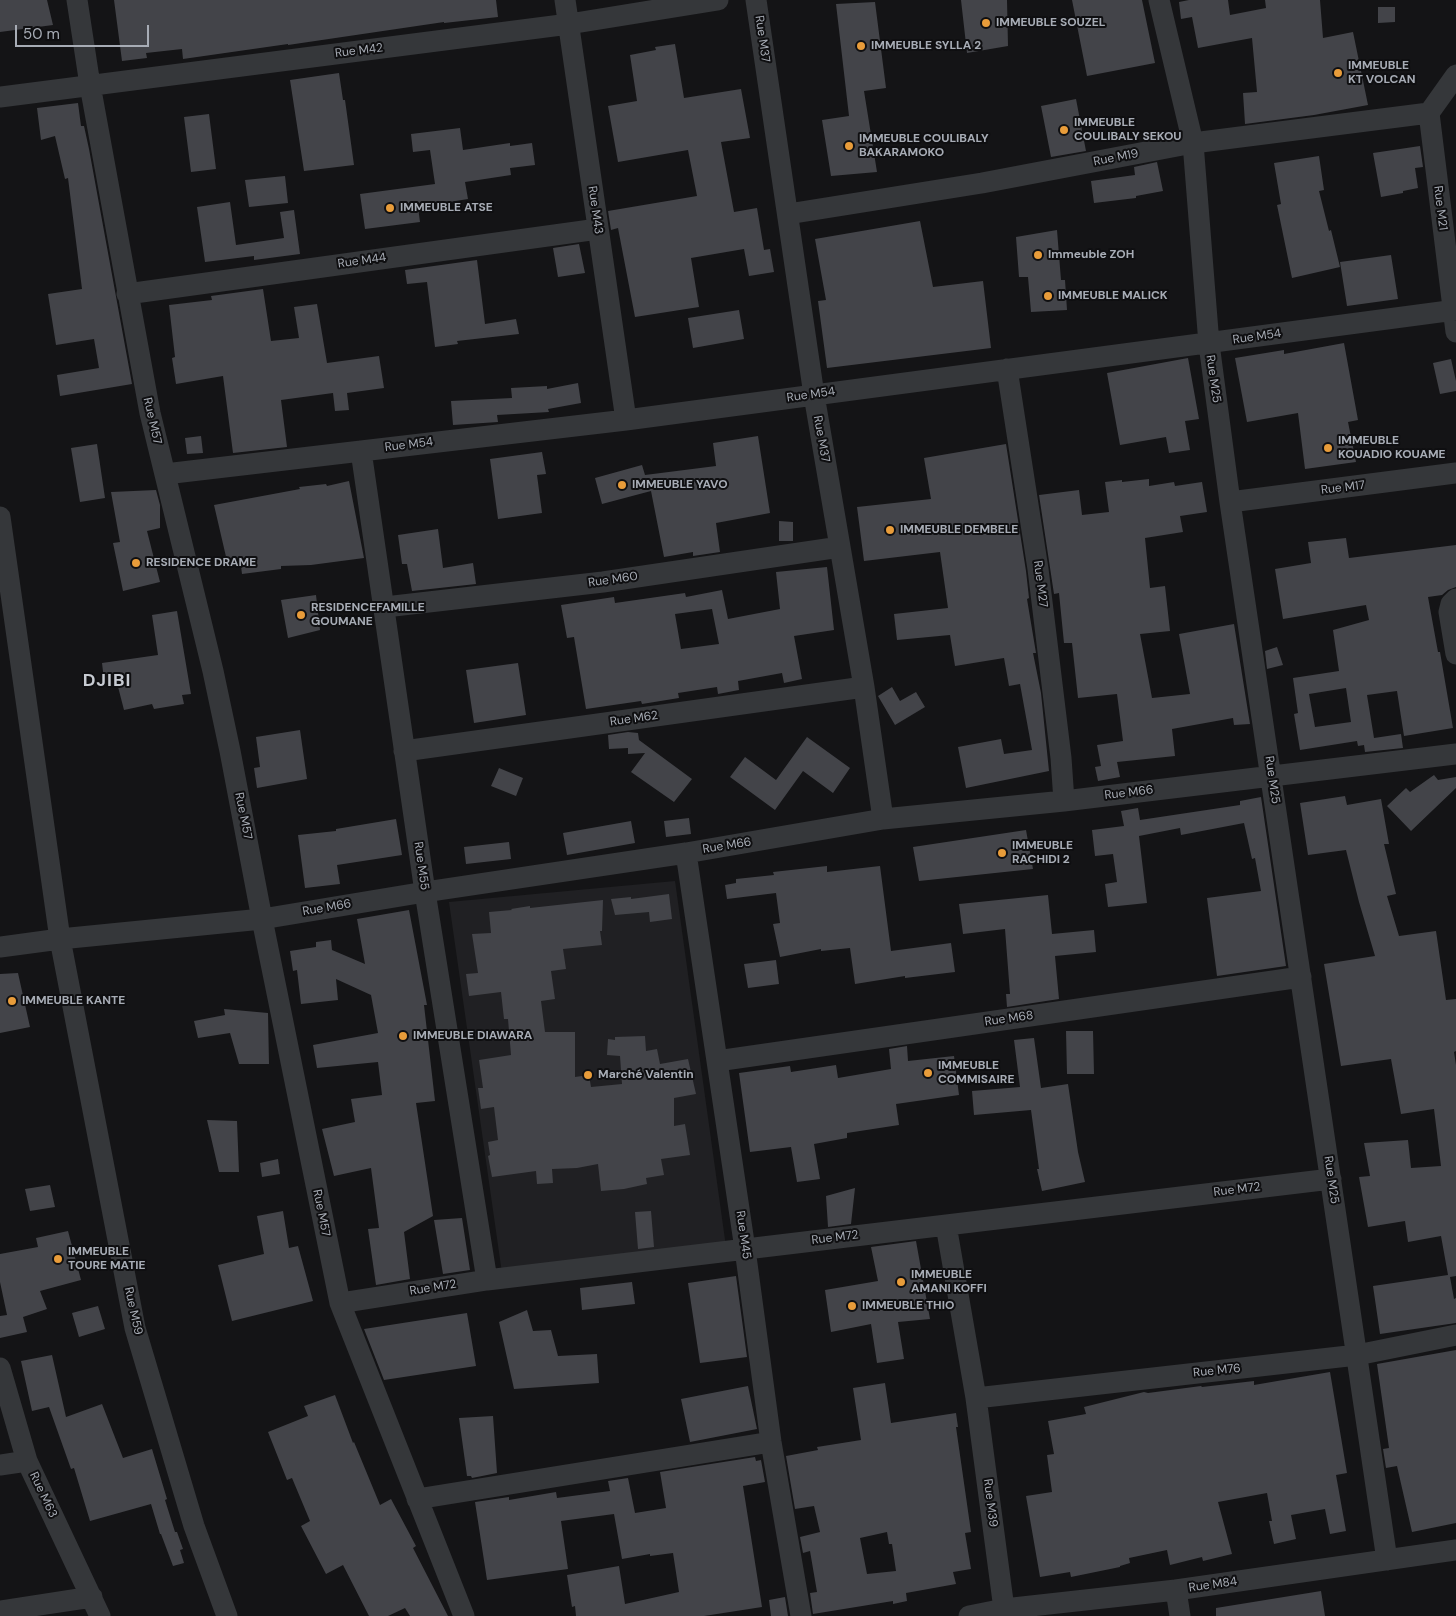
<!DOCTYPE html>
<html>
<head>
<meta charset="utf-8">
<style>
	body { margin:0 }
	#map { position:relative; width:1456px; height:1616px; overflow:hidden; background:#141416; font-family:"DM Sans",sans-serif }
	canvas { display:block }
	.scale { position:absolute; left:15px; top:25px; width:134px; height:22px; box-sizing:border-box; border:2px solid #a7acb5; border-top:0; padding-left:6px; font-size:15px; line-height:18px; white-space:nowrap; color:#a7acb5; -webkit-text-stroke:4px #0f0f11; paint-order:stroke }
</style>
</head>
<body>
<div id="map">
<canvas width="1456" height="1616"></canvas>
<div class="scale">50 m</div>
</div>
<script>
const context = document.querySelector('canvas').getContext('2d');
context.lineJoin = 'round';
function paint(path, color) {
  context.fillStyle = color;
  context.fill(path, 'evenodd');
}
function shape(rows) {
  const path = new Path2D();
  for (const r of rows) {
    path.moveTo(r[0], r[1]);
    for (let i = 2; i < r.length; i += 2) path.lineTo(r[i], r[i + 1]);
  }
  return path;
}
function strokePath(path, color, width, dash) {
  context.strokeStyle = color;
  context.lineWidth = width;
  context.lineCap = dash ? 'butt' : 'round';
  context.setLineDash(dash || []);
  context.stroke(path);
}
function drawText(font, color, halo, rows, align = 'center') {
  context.font = font + ' "DM Sans",sans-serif';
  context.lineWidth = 4;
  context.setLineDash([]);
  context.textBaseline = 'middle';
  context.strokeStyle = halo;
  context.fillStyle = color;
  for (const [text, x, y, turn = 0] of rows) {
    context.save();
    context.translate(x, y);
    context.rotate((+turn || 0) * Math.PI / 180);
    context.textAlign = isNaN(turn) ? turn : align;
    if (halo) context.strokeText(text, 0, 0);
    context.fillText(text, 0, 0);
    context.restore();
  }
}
paint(shape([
	[675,881,726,1247,502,1273,449,902]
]), '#202023');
paint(shape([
	[0,0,47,0,53,25,0,32],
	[114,0,496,0,498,17,444,23,444,22,288,45,288,44,183,59,182,49,146,53,147,58,122,61],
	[961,0,1007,0,1008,46,967,53],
	[1072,0,1142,0,1155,63,1087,76],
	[1189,0,1228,0,1230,15,1266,8,1265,0,1320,0,1323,38,1353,32,1368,105,1314,115,1245,124,1243,93,1257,92,1252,38,1198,48,1192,17,1181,19,1179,2],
	[875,2,886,88,864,91,877,172,831,176,822,120,849,116,836,4],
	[1378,7,1395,7,1395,22,1378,23],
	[675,44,684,98,741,89,750,138,721,142,734,212,757,208,764,250,770,249,774,272,749,276,744,249,691,258,699,307,635,317,618,228,611,230,608,211,697,196,688,150,618,162,608,106,637,101,630,55,656,50,655,47],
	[339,73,343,100,345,100,354,165,304,171,290,80],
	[1076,99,1086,151,1051,157,1041,106],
	[78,103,81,126,84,126,89,149,132,384,60,396,57,375,99,368,94,339,56,345,48,294,82,289,68,178,65,179,55,136,41,140,37,108],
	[209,114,216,169,191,172,184,117],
	[460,128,463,150,510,143,510,146,532,143,535,165,510,168,511,175,465,182,468,199,418,207,420,222,365,229,360,194,435,184,430,150,413,152,411,134],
	[1420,146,1423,167,1415,168,1418,188,1403,191,1403,193,1381,197,1373,153],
	[1319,156,1324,190,1319,191,1329,231,1331,230,1340,267,1292,278,1277,205,1281,204,1274,163],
	[1157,162,1163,191,1136,196,1136,198,1094,203,1091,181,1135,175,1134,167],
	[285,176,288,203,249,207,245,180],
	[230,202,236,245,284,238,280,212,294,210,300,254,254,260,254,256,205,262,197,207],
	[920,221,933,287,983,281,991,348,827,368,818,301,826,300,815,239],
	[1057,230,1061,280,1065,280,1067,310,1031,312,1028,277,1019,277,1016,237],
	[579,244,585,273,558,277,553,248],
	[1391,255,1398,299,1347,306,1340,262],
	[477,260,485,324,516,319,519,334,457,341,458,344,435,347,427,282,407,284,405,270],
	[263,289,271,341,299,338,294,307,317,304,327,363,379,356,384,388,347,393,349,410,335,411,333,393,281,400,287,447,233,453,223,376,176,384,172,358,175,357,169,305,212,300,211,296],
	[739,310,744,339,693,348,688,318],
	[1344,343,1358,420,1348,422,1356,462,1305,469,1298,413,1247,422,1235,358,1284,350,1284,354],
	[1188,358,1199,419,1185,421,1190,450,1169,453,1166,437,1120,445,1107,373],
	[1451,359,1456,381,1456,391,1440,394,1433,363],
	[578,383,581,403,548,409,549,412,497,415,498,422,453,425,451,401,512,398,511,388,547,386,547,389],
	[201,436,203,453,187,454,185,438],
	[758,436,770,513,716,523,720,552,693,556,693,552,664,557,651,491,602,504,595,478,642,465,645,475,716,466,713,443],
	[97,444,105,498,80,502,71,448],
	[1006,444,1026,571,1029,598,1027,599,1036,653,1033,653,1041,693,1049,771,966,788,958,747,1001,739,1004,754,1032,750,1020,684,1009,686,1004,658,955,666,950,635,897,640,894,614,948,608,940,552,864,561,857,507,931,499,924,458],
	[542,452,546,474,537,475,542,513,498,519,490,459],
	[1149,479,1149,486,1174,482,1175,486,1202,482,1207,512,1180,516,1183,532,1145,538,1150,588,1165,586,1170,631,1140,634,1152,698,1190,694,1179,634,1234,624,1250,724,1234,725,1233,718,1172,729,1175,756,1117,762,1120,777,1098,781,1095,767,1101,766,1097,745,1123,741,1117,694,1078,698,1072,643,1064,643,1059,593,1054,594,1039,495,1079,490,1082,515,1109,512,1105,482,1122,480,1122,482],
	[349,481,364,558,311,565,281,566,281,569,242,574,240,558,227,561,214,505,300,489,299,487,326,484,327,486],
	[156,490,160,505,160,528,147,531,160,582,123,591,113,543,120,542,111,492],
	[779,521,793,522,793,541,779,541],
	[438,529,443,568,473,563,476,584,412,591,407,564,402,564,398,535],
	[1346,538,1349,558,1456,545,1456,587,1448,590,1442,595,1428,597,1438,652,1440,652,1453,728,1404,736,1397,691,1367,695,1374,738,1401,734,1403,748,1365,752,1364,745,1358,746,1357,741,1300,750,1294,714,1298,713,1293,678,1339,671,1333,630,1369,620,1366,605,1283,619,1275,569,1311,563,1308,542],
	[1346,688,1351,722,1315,727,1309,694],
	[827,567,834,630,794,636,802,679,784,683,782,673,738,681,739,690,718,694,717,687,678,693,679,698,642,704,641,701,586,709,574,637,567,638,561,605,614,597,615,603,685,593,686,597,722,590,728,619,780,609,776,572],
	[712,609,719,644,681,649,675,614],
	[316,595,320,630,288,638,281,600],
	[177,611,191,694,182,695,184,704,154,709,152,704,124,710,116,679,104,680,102,663,158,655,152,615],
	[1277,647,1283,665,1267,669,1265,651],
	[518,663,526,715,474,723,466,670],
	[892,687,900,701,916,692,925,707,895,725,878,696],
	[300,730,307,779,257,788,254,768,260,767,256,737],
	[628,732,638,733,639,740,692,779,674,802,631,772,645,753,628,754,628,748,609,749,608,735],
	[807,737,850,768,833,793,803,771,775,810,730,777,745,757,776,780],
	[499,768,523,778,516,796,491,786],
	[1434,775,1438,780,1456,777,1456,788,1411,831,1387,806,1406,788,1410,792],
	[1345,796,1347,805,1381,799,1389,844,1384,844,1396,894,1387,896,1399,936,1436,931,1446,1000,1456,999,1456,1051,1454,1052,1456,1065,1456,1276,1450,1277,1454,1299,1456,1298,1456,1323,1380,1334,1373,1286,1448,1275,1441,1236,1408,1242,1405,1221,1368,1227,1359,1177,1370,1176,1364,1143,1408,1140,1411,1168,1441,1166,1434,1109,1401,1114,1391,1059,1341,1066,1324,964,1375,956,1359,902,1346,850,1308,855,1300,803],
	[1261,797,1286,966,1217,976,1207,898,1261,891,1255,858,1252,859,1244,823,1181,835,1180,828,1139,836,1147,903,1108,907,1105,884,1117,882,1113,854,1095,856,1092,830,1124,826,1121,811,1138,808,1140,820,1240,805,1240,801],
	[689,818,691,834,666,837,664,821],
	[396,819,402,855,337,865,340,884,305,888,298,835,336,831,336,829],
	[631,821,635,843,567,855,563,833],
	[1026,830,1033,869,919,881,913,847],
	[509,842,511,859,466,864,464,847],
	[827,866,827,872,880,866,891,951,951,943,955,972,905,978,905,976,855,984,850,948,821,951,821,949,780,957,773,924,780,923,776,893,727,899,725,885,736,883,736,879,774,875,773,872],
	[669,894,672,919,650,922,649,912,615,915,611,899,631,897,631,899],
	[1048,895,1052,934,1094,930,1096,952,1055,956,1059,999,1007,1007,1006,994,1010,994,1005,929,963,934,959,904],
	[603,900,602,931,600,931,602,945,563,949,566,969,551,971,555,999,541,1001,545,1032,575,1032,575,1077,589,1075,591,1087,622,1084,620,1056,607,1055,608,1039,615,1040,615,1037,645,1036,646,1051,657,1049,660,1064,688,1059,696,1094,674,1098,674,1126,685,1124,690,1155,661,1159,664,1175,646,1178,647,1184,624,1189,601,1191,598,1164,577,1168,552,1169,553,1183,537,1184,536,1171,492,1177,488,1156,490,1155,488,1142,498,1140,494,1107,481,1109,478,1088,483,1088,479,1060,511,1055,508,1019,504,1019,501,992,469,996,466,974,478,973,472,934,491,933,489,912,512,910,511,909,530,906,530,908],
	[409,910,427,1005,424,1005,435,1101,416,1103,433,1216,404,1232,410,1279,376,1285,368,1229,379,1228,371,1168,334,1176,322,1129,355,1122,351,1099,382,1095,378,1062,317,1068,313,1045,378,1033,371,995,336,979,338,1000,301,1004,297,970,293,971,290,951,316,947,316,942,331,940,332,950,365,964,357,919],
	[776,960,779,984,748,988,744,964],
	[18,973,30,1027,0,1033,0,974],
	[224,1009,268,1013,269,1064,239,1064,230,1033,198,1038,194,1021,225,1015],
	[1066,1031,1093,1031,1094,1074,1067,1074],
	[1034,1038,1041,1088,1068,1084,1078,1152,1085,1182,1042,1191,1037,1169,1039,1169,1031,1110,974,1115,972,1091,1020,1087,1014,1040],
	[907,1046,908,1061,954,1056,959,1095,896,1104,899,1125,847,1133,847,1138,814,1144,820,1179,797,1182,791,1147,750,1152,739,1073,790,1066,791,1072,836,1065,838,1078,891,1069,889,1049],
	[207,1120,237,1121,239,1172,219,1172],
	[278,1159,280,1174,262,1177,260,1163],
	[50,1185,55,1207,30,1211,25,1189],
	[855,1188,851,1224,828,1227,826,1196],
	[283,1211,289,1248,298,1246,313,1301,232,1321,218,1265,264,1254,257,1216],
	[651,1211,654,1247,638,1249,635,1212],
	[462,1218,470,1270,443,1274,434,1220],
	[68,1231,81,1280,40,1291,47,1309,23,1317,27,1332,0,1338,0,1316,7,1315,0,1282,0,1254,38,1247,36,1238],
	[916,1241,930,1319,898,1322,904,1359,877,1363,871,1324,831,1332,825,1290,878,1281,871,1247],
	[736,1276,747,1357,700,1363,688,1283],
	[632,1282,635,1304,582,1310,580,1288],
	[98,1306,105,1329,79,1337,72,1313],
	[527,1310,533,1331,551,1330,558,1356,597,1354,599,1383,514,1389,499,1322],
	[467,1313,476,1366,384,1380,364,1329],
	[1456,1350,1456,1523,1412,1532,1397,1466,1386,1468,1383,1449,1389,1448,1377,1364],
	[52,1355,66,1417,102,1404,123,1458,152,1449,167,1499,165,1500,175,1532,177,1532,183,1549,180,1550,184,1563,173,1566,161,1534,160,1534,151,1504,90,1521,74,1468,71,1469,49,1407,32,1411,21,1361],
	[1330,1372,1347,1473,1336,1475,1346,1531,1330,1534,1325,1509,1291,1515,1296,1539,1274,1544,1269,1521,1272,1521,1267,1493,1218,1502,1232,1554,1203,1561,1202,1557,1170,1565,1167,1550,1129,1558,1130,1563,1120,1566,1120,1567,1071,1577,1070,1572,1040,1577,1026,1496,1052,1492,1047,1455,1054,1454,1048,1421,1086,1414,1084,1407,1144,1392,1148,1393,1201,1386,1202,1387,1254,1381,1254,1385],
	[885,1383,891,1423,956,1413,958,1427,956,1427,971,1532,965,1533,971,1569,953,1572,956,1584,906,1593,907,1601,893,1604,893,1601,813,1614,810,1593,817,1592,810,1551,803,1553,800,1537,820,1532,814,1506,795,1509,786,1456,818,1450,817,1447,861,1440,853,1388],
	[887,1532,889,1544,892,1544,896,1571,867,1574,860,1538],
	[748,1386,757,1429,690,1442,681,1399],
	[335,1395,353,1443,354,1442,380,1505,391,1499,416,1546,413,1548,448,1616,410,1616,405,1608,388,1616,369,1616,343,1565,326,1574,301,1526,310,1521,292,1478,287,1480,268,1432,308,1416,304,1406],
	[493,1416,497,1473,472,1478,471,1476,467,1476,459,1418],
	[755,1457,756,1461,761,1460,765,1482,743,1486,762,1607,704,1616,576,1616,575,1606,572,1607,567,1575,619,1566,625,1604,679,1592,673,1553,650,1556,650,1554,622,1559,614,1514,561,1521,568,1569,487,1580,475,1502,509,1497,509,1500,556,1492,557,1498,610,1491,608,1481,628,1478,635,1513,666,1508,660,1472],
	[1321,1591,1325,1616,1216,1616,1216,1608],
	[785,1597,788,1616,771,1616,769,1600]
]), '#434449');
strokePath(shape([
	[77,0,90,85,150,413,213,671,230,751,262,919,340,1303,464,1616],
	[565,0,626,420],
	[756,0,814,395,864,687,883,819],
	[1159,0,1193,143,1209,344,1230,502,1387,1560],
	[0,97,569,24,718,0],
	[1429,113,1456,332],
	[788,214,982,183,1193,143,1429,113,1456,75],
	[127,294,598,229],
	[1007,369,1038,569,1061,758,1064,801],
	[361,451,425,892,487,1280],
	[165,474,626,420,1456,310],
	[1230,502,1456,473],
	[0,517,60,939,135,1328,194,1526,227,1616],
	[1456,599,1451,604,1449,612,1456,654],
	[385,607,603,582,840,547],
	[404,751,864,687],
	[686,853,745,1249,771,1442,801,1616],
	[0,947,60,939,262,919,425,892,686,853,883,819,1064,801,1456,754],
	[717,1061,1301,977],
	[946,1225,976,1398,1004,1609],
	[340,1303,487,1280,1331,1179],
	[0,1368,27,1461,100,1616],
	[976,1398,1357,1355,1456,1335],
	[0,1465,27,1461],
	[417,1499,771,1442],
	[1176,1590,1180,1616],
	[0,1611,92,1597],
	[969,1616,1004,1609,1176,1590,1456,1550]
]), '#35373a', 21);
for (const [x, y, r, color] of [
	[986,23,5,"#e89c3a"],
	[861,46,5,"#e89c3a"],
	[1338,73,5,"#e89c3a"],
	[1064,130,5,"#e89c3a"],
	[849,146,5,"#e89c3a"],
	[390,208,5,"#e89c3a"],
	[1038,255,5,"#e89c3a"],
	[1048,296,5,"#e89c3a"],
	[1328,448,5,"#e89c3a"],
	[622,485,5,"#e89c3a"],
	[890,530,5,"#e89c3a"],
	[136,563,5,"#e89c3a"],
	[301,615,5,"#e89c3a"],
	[1002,853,5,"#e89c3a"],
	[12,1001,5,"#e89c3a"],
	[403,1036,5,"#e89c3a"],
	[928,1073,5,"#e89c3a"],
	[588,1075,5,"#e89c3a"],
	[58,1259,5,"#e89c3a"],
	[901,1282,5,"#e89c3a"],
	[852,1306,5,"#e89c3a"]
]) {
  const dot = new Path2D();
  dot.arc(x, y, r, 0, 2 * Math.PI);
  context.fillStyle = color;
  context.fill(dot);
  strokePath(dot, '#0f0f11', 2);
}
drawText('bold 12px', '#a7acb5', '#0f0f11', [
	["IMMEUBLE SOUZEL",996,23],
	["IMMEUBLE SYLLA 2",871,46],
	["IMMEUBLE",1348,66],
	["KT VOLCAN",1348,80],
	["IMMEUBLE",1074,123],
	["COULIBALY SEKOU",1074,137],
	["IMMEUBLE COULIBALY",859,139],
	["BAKARAMOKO",859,153],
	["IMMEUBLE ATSE",400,208],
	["Immeuble ZOH",1048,255],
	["IMMEUBLE MALICK",1058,296],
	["IMMEUBLE",1338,441],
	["KOUADIO KOUAME",1338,455],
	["IMMEUBLE YAVO",632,485],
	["IMMEUBLE DEMBELE",900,530],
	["RESIDENCE DRAME",146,563],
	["RESIDENCEFAMILLE",311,608],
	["GOUMANE",311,622],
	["IMMEUBLE",1012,846],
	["RACHIDI 2",1012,860],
	["IMMEUBLE KANTE",22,1001],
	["IMMEUBLE DIAWARA",413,1036],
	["IMMEUBLE",938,1066],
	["COMMISAIRE",938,1080],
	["Marché Valentin",598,1075],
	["IMMEUBLE",68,1252],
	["TOURE MATIE",68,1266],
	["IMMEUBLE",911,1275],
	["AMANI KOFFI",911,1289],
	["IMMEUBLE THIO",862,1306]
], 'left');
drawText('12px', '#a7acb5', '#0f0f11', [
	["Rue M37",762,39,82],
	["Rue M42",359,51,-7],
	["Rue M19",1116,158,-11],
	["Rue M21",1440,208,83],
	["Rue M43",595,210,82],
	["Rue M44",362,261,-8],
	["Rue M54",1257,337,-8],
	["Rue M25",1213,379,82],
	["Rue M54",811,395,-8],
	["Rue M57",152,421,77],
	["Rue M37",821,439,80],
	["Rue M54",409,445,-7],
	["Rue M17",1343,488,-7],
	["Rue M60",613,580,-8],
	["Rue M27",1040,584,83],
	["Rue M62",634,719,-8],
	["Rue M25",1272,780,82],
	["Rue M66",1129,793,-7],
	["Rue M57",243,816,79],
	["Rue M66",727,846,-9],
	["Rue M55",421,866,82],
	["Rue M66",327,908,-10],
	["Rue M68",1009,1019,-8],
	["Rue M25",1331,1180,82],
	["Rue M72",1237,1190,-7],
	["Rue M57",321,1213,79],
	["Rue M45",743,1235,82],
	["Rue M72",835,1238,-7],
	["Rue M72",433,1288,-9],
	["Rue M59",133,1311,78],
	["Rue M76",1217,1371,-6],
	["Rue M63",43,1495,65],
	["Rue M39",990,1503,83],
	["Rue M84",1213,1585,-8]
]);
context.letterSpacing = '1px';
drawText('bold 18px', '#c7cbd2', '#0f0f11', [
	["DJIBI",107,681]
]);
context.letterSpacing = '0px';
</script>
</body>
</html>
